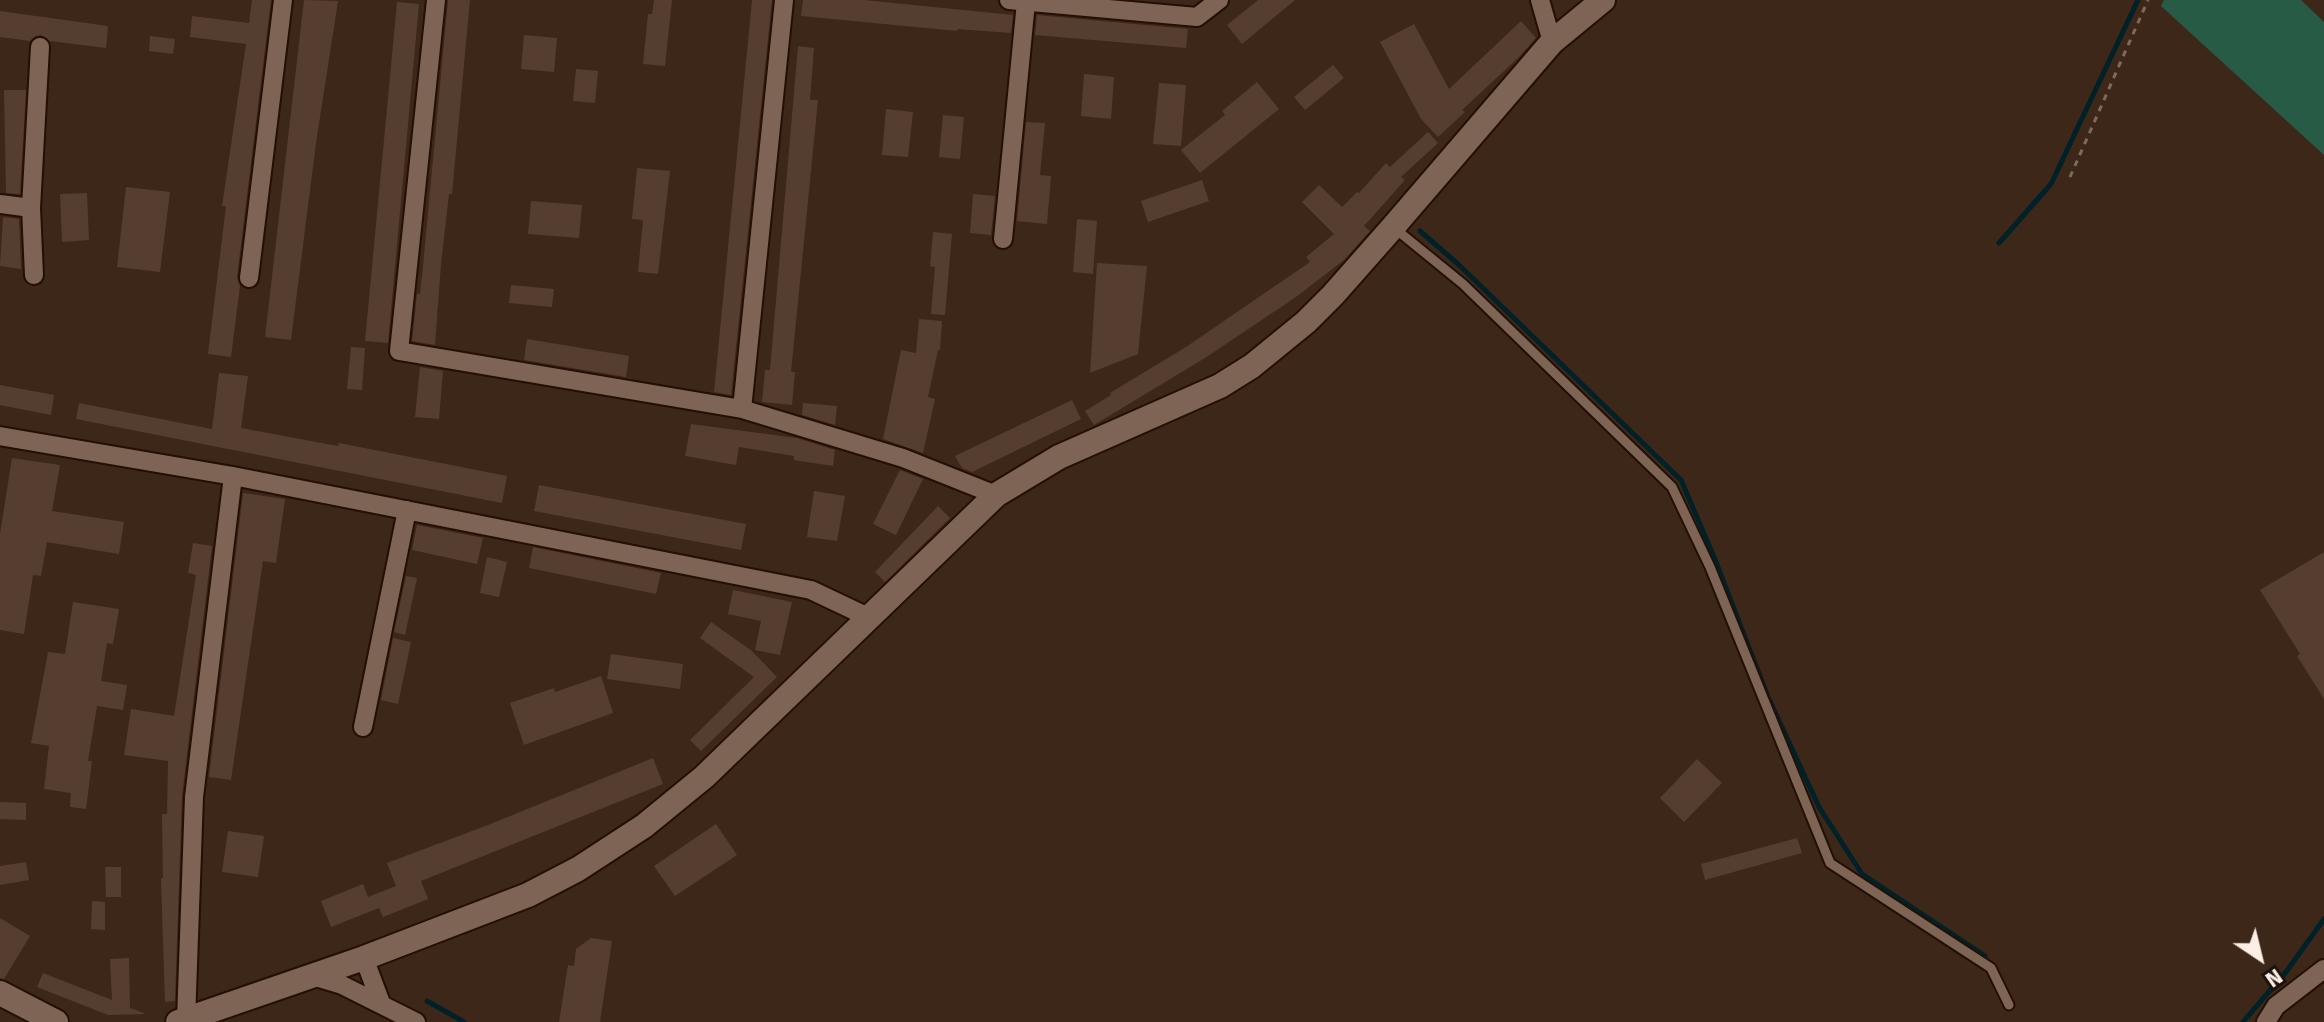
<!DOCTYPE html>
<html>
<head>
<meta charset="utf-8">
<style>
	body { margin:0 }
	#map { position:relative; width:2324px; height:1022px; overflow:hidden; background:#3d2719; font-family:"Fira Sans",sans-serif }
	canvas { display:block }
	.north { position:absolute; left:2220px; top:918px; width:80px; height:80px; -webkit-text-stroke:6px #1c120c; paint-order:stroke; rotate:145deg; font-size:22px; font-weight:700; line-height:32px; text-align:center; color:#feefe6 }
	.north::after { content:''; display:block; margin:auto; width:28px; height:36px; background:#feefe6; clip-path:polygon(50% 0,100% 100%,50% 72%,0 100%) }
</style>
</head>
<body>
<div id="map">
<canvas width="2324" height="1022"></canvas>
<div class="north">N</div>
</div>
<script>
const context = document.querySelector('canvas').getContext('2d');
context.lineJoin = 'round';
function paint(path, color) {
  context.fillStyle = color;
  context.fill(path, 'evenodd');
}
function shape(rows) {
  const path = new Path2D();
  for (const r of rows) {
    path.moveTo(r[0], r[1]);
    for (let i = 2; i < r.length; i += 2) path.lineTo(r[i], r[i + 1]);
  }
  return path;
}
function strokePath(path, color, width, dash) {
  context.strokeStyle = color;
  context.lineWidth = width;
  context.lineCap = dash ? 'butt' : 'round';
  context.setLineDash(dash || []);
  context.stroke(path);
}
paint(shape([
	[2164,0,2301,0,2324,22,2324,155,2161,6]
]), '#275b45');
strokePath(shape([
	[1420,231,1459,265,1681,480,1714,557,1768,697,1819,807,1862,874,1985,956],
	[1999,243,2051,184,2138,0],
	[427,1001,464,1022],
	[2243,1022,2286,972,2324,919]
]), '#002128', 5);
paint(shape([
	[252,0,271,0,237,277,240,286,231,357,208,354,226,206,222,206,246,44,190,37,192,16,249,23],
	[304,0,338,1,316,143,291,340,265,337],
	[448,0,470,0,452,194,449,194,441,264,435,345,412,341,417,294,420,294,423,266],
	[654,0,672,0,665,66,643,64,648,14,652,14],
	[752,0,772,0,731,395,714,392],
	[803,0,864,0,1013,15,1011,33,957,29,957,31,801,16],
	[1258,0,1295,0,1242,44,1227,25],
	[397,2,419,4,388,343,365,341],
	[0,11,108,26,106,48,50,41,41,35,35,36,30,41,0,37],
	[1037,15,1188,29,1186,48,1035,35],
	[1521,21,1536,38,1519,57,1462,110,1465,112,1438,137,1421,119,1380,42,1414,24,1449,89],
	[524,35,557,38,554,72,521,69],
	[150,36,175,39,173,54,149,51],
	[798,46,814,48,810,100,818,100,791,372,795,372,792,405,762,402,765,370,770,370],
	[1333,65,1344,78,1305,110,1294,97],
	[576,69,598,71,595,103,573,101],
	[1084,74,1114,77,1111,119,1081,116],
	[1257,82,1279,109,1200,173,1181,150,1225,115,1222,111],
	[1159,83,1186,85,1181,146,1153,144],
	[4,90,26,90,20,194,6,193],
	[886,109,913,112,908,157,882,155],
	[943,115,964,117,960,159,939,157],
	[1026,122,1045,123,1040,175,1051,176,1047,224,1017,221],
	[1428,132,1438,143,1401,177,1405,180,1364,226,1370,231,1344,260,1296,297,1205,358,1094,425,1085,411,1111,395,1110,393,1186,347,1310,262,1306,257,1334,234,1302,202,1319,185,1342,207,1357,192,1359,193,1386,163,1390,167],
	[637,168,670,171,658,274,638,272,643,220,632,219],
	[1202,180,1209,201,1148,222,1141,201],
	[126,187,170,192,160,272,117,267],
	[87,193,89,240,62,242,60,194],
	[973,194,995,196,991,235,970,233],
	[531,201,582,205,579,238,528,234],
	[3,217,19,219,21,269,0,266],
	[1077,219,1097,221,1093,274,1073,272],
	[933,232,952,234,945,315,931,314,935,267,930,266],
	[1097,263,1147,266,1138,354,1090,373],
	[511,285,554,289,552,307,509,303],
	[919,319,942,321,940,350,938,350,928,397,935,399,923,453,883,439,901,350,916,353],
	[527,339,629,356,626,377,524,360],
	[351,347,365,348,362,390,347,389],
	[420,367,443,371,439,419,415,417],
	[219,373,248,376,241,428,338,446,339,443,507,476,502,503,76,419,79,403,212,429],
	[0,385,54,395,51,415,0,405],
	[1072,400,1081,419,972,472,962,468,955,456],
	[803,403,837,406,835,425,802,415],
	[691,424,797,438,835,450,833,466,794,460,794,456,739,447,736,465,685,456],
	[12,458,60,465,52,511,124,522,119,554,47,542,41,576,33,575,24,634,0,630,0,534],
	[900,470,923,479,896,535,873,524],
	[539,485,746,524,741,550,534,511],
	[814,491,845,496,837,541,807,537],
	[243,493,285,499,276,563,263,561,231,780,209,777],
	[938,506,950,518,885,582,875,572],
	[417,525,483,538,477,564,412,550],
	[193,543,212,546,182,796,175,1001,165,1002,161,878,163,878,162,814,167,814,168,761,124,755,131,709,174,716,196,575,188,573],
	[533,547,661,573,656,594,529,568],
	[2324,552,2324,699,2297,656,2300,654,2260,590],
	[487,557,507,562,499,597,480,593],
	[406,576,417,578,405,635,394,632],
	[733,590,792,602,780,655,755,650,761,621,728,614],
	[73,602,119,609,113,644,107,643,101,681,127,685,123,710,97,706,88,761,92,761,86,809,70,807,71,793,44,789,49,746,31,743,48,652,65,654],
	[711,622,752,651,777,677,701,751,690,740,754,677,700,638],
	[393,638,411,642,398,704,381,700],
	[611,654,683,664,680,689,607,679],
	[601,676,613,713,524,745,510,703,554,688,555,692],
	[653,758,663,784,421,881,428,899,383,917,379,908,331,927,321,901,363,884,368,897,396,886,387,863,488,825],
	[1697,759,1722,783,1684,822,1660,798],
	[0,802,26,803,26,820,0,819],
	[716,824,737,855,675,896,654,866],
	[228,831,264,836,258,877,222,872],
	[1797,838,1802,853,1705,880,1701,864],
	[26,862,29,880,0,885,0,866],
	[105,867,121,867,121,897,106,897],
	[92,901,105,902,105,930,91,929],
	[0,918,30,936,4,979,0,978],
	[591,938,612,941,600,1022,559,1022,568,965,574,966,576,949],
	[129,958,130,1008,146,1014,108,1015,37,987,43,973,112,1000,110,959]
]), '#553e30');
const lane = shape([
	[1393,227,1463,284,1672,487,1710,567,1830,863,1991,968,2009,1005]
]);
const street = shape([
	[436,0,399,351,742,409,903,458,996,495],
	[1009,0,1197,17,1219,0],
	[1540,0,1552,42],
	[0,204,31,208,40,47],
	[31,208,34,275],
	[1003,239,1026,2],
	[249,278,283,0],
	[742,409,784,0],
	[0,436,233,476,811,590,870,618],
	[363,727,407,510],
	[364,958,381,1003],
	[309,975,342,985,416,1022],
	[186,1020,194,797,233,476],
	[2266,1022,2276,1006,2324,969]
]);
const secondary = shape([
	[0,993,56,1022],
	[178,1022,364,958,528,895,578,869,644,826,704,777,996,495,1059,457,1220,386,1252,366,1306,322,1333,295,1393,227,1552,42,1603,0]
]);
strokePath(lane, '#230f03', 13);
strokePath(street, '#230f03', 22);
strokePath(secondary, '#230f03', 28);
strokePath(shape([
	[2070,177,2148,0]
]), '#7e6b5e', 3, [6, 6]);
strokePath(lane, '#7e6455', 9);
strokePath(street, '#7e6455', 18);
strokePath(secondary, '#7e6455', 24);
</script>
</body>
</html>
